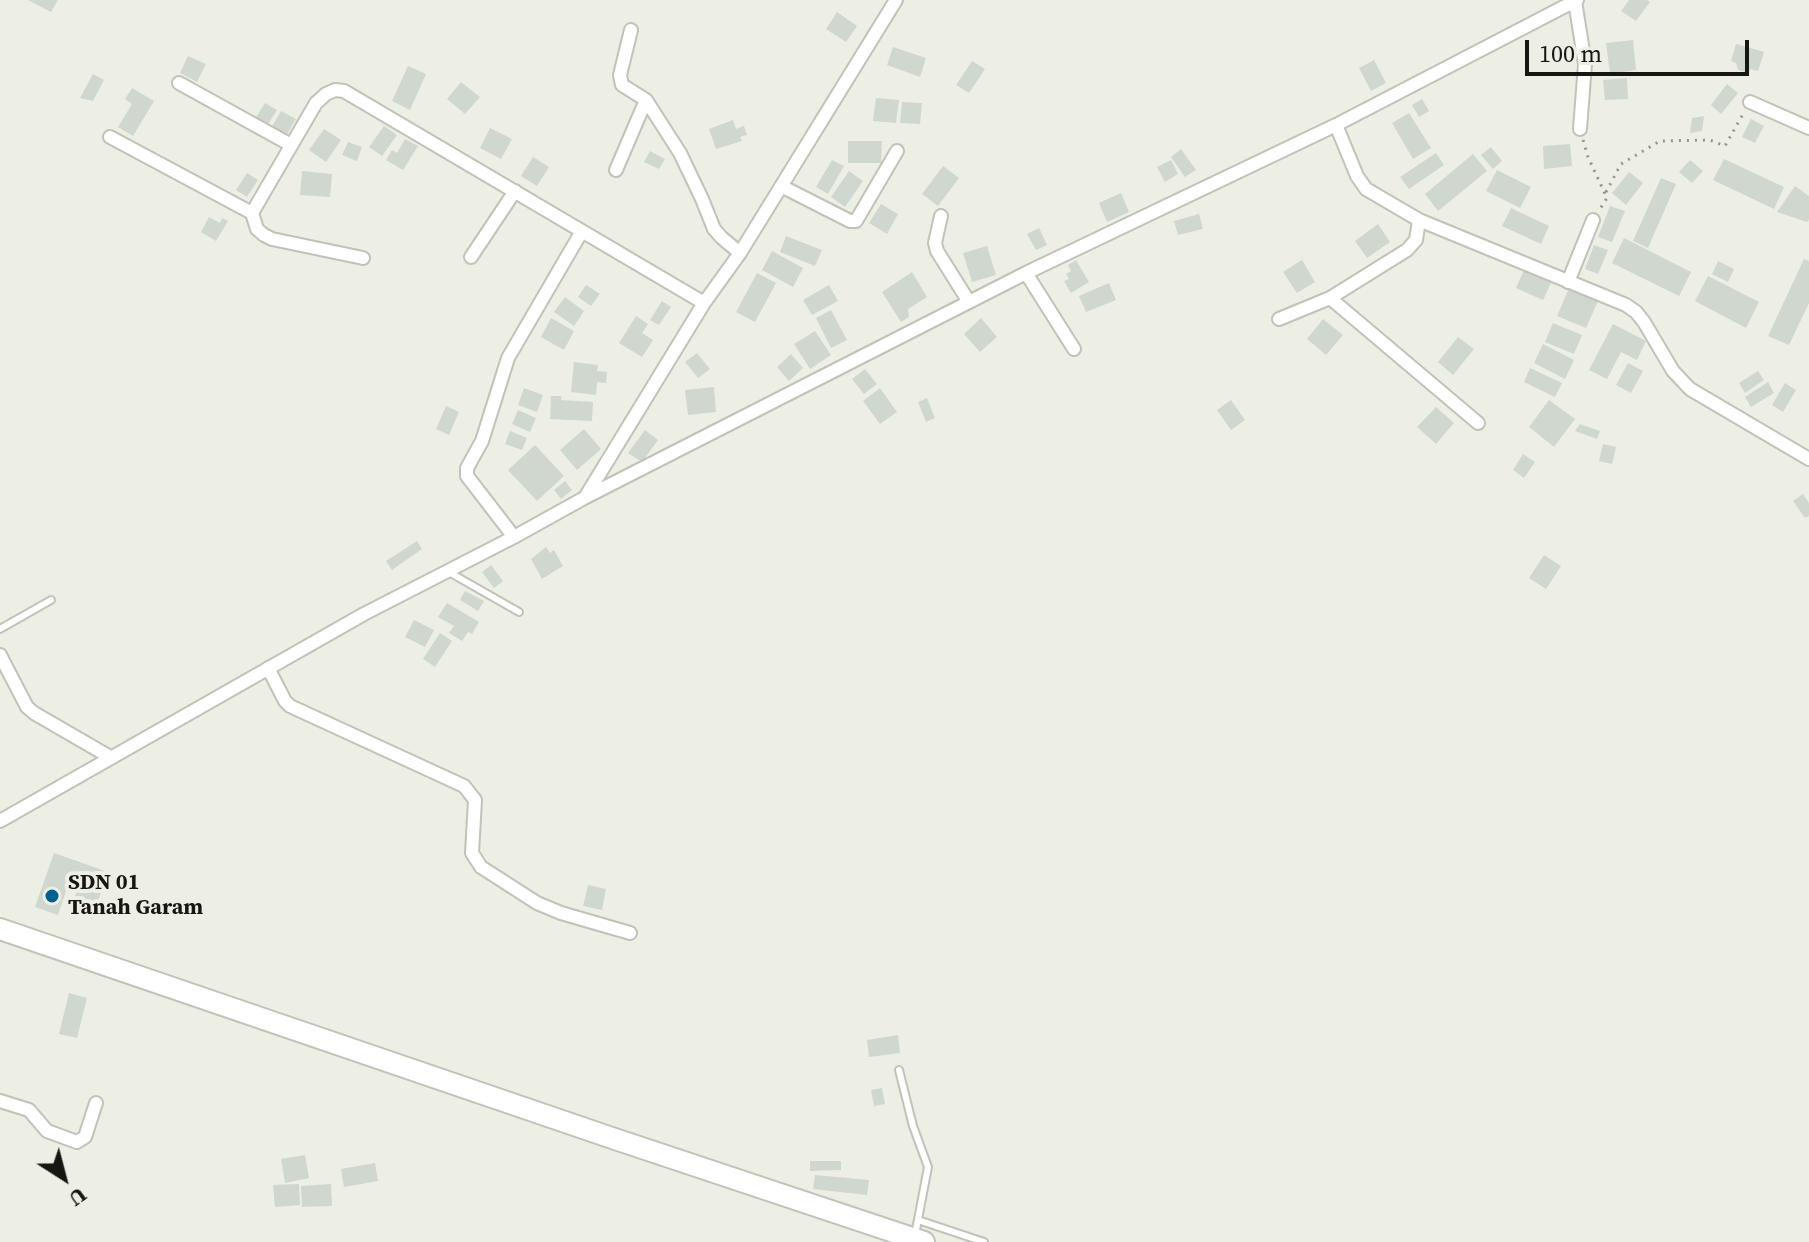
<!DOCTYPE html>
<html>
<head>
<meta charset="utf-8">
<style>
	body { margin:0 }
	#map { position:relative; width:1809px; height:1242px; overflow:hidden; background:#edefe5; font-family:"Source Serif 4",serif }
	canvas { display:block }
	.north { position:absolute; left:24px; top:1138px; width:80px; height:80px; -webkit-text-stroke:6px #edefe5; paint-order:stroke; rotate:144deg; font-size:22px; font-weight:700; line-height:32px; text-align:center; color:#161613 }
	.north::after { content:''; display:block; margin:auto; width:28px; height:36px; background:#161613; clip-path:polygon(50% 0,100% 100%,50% 72%,0 100%) }
	.scale { position:absolute; left:1525px; top:40px; width:224px; height:36px; box-sizing:border-box; border:4px solid #161613; border-top:0; padding-left:10px; font-size:24px; line-height:28px; white-space:nowrap; color:#161613; -webkit-text-stroke:6px #edefe5; paint-order:stroke }
</style>
</head>
<body>
<div id="map">
<canvas width="1809" height="1242"></canvas>
<div class="north">U</div>
<div class="scale">100 m</div>
</div>
<script>
const context = document.querySelector('canvas').getContext('2d');
context.lineJoin = 'round';
function paint(path, color) {
  context.fillStyle = color;
  context.fill(path, 'evenodd');
}
function shape(rows) {
  const path = new Path2D();
  for (const r of rows) {
    path.moveTo(r[0], r[1]);
    for (let i = 2; i < r.length; i += 2) path.lineTo(r[i], r[i + 1]);
  }
  return path;
}
function strokePath(path, color, width, dash) {
  context.strokeStyle = color;
  context.lineWidth = width;
  context.lineCap = dash ? 'butt' : 'round';
  context.setLineDash(dash || []);
  context.stroke(path);
}
function drawText(font, color, halo, rows, align = 'center') {
  context.font = font + ' "Source Serif 4",serif';
  context.lineWidth = 8;
  context.setLineDash([]);
  context.textBaseline = 'middle';
  context.strokeStyle = halo;
  context.fillStyle = color;
  for (const [text, x, y, turn = 0] of rows) {
    context.save();
    context.translate(x, y);
    context.rotate((+turn || 0) * Math.PI / 180);
    context.textAlign = isNaN(turn) ? turn : align;
    if (halo) context.strokeText(text, 0, 0);
    context.fillText(text, 0, 0);
    context.restore();
  }
}
paint(shape([
	[28,0,58,0,51,12],
	[1629,0,1647,0,1650,2,1636,21,1621,11],
	[837,12,857,26,846,42,826,29],
	[1633,40,1636,70,1610,74,1606,43],
	[1736,44,1764,52,1758,71,1750,69,1749,73,1738,70,1736,63,1731,61],
	[893,47,926,58,920,77,887,65],
	[188,56,206,64,197,82,180,73],
	[1374,60,1386,83,1371,91,1359,68],
	[972,61,985,69,969,93,956,85],
	[408,66,426,74,410,110,392,101],
	[93,74,104,80,93,101,80,98],
	[1627,78,1628,99,1605,100,1603,80],
	[461,82,480,97,465,114,447,99],
	[1727,84,1738,93,1721,114,1711,105],
	[132,88,154,101,133,136,118,127,132,104,125,99],
	[876,98,899,100,896,123,873,121],
	[1422,99,1429,111,1419,117,1412,105],
	[902,102,922,103,920,124,900,123],
	[265,103,277,110,267,126,255,119],
	[281,111,296,119,286,136,271,128],
	[1409,113,1431,148,1413,159,1392,123],
	[1704,116,1702,131,1690,133,1692,118],
	[1751,119,1764,126,1755,143,1742,137],
	[733,120,736,129,744,126,747,135,740,137,742,141,716,149,709,129],
	[384,126,397,135,382,156,369,147],
	[490,128,512,139,501,159,480,148],
	[324,129,341,140,326,162,309,150],
	[405,139,418,146,403,170,386,160,392,150,397,153],
	[848,141,882,141,881,163,848,163],
	[348,142,362,147,357,161,342,155],
	[1570,144,1572,166,1544,169,1543,146],
	[1491,147,1502,161,1493,169,1481,155],
	[1181,149,1196,170,1185,177,1171,157],
	[650,151,665,159,659,169,644,162],
	[1436,153,1444,165,1409,189,1400,177],
	[1473,154,1487,171,1438,211,1425,194],
	[533,157,549,167,537,186,521,176],
	[1724,159,1784,187,1774,209,1713,180],
	[832,160,844,166,828,194,816,187],
	[1171,160,1178,174,1165,182,1157,167],
	[1690,160,1703,171,1692,183,1679,172],
	[943,166,959,178,938,206,922,194],
	[1497,170,1531,187,1520,208,1486,191],
	[302,171,332,174,330,197,300,195],
	[849,171,863,181,845,207,831,197],
	[1629,172,1643,183,1626,205,1612,193],
	[247,173,258,180,247,197,236,190],
	[1661,178,1676,184,1648,248,1633,241],
	[1795,186,1809,196,1809,220,1807,222,1777,212],
	[1121,193,1129,212,1107,222,1099,203],
	[881,204,898,214,887,234,869,223],
	[1610,206,1625,211,1612,242,1598,237],
	[1511,208,1549,226,1541,244,1502,226],
	[1199,214,1203,229,1178,235,1174,221],
	[209,217,220,223,222,218,228,221,216,241,201,232],
	[1378,224,1390,242,1367,258,1355,241],
	[1039,228,1047,245,1036,250,1027,234],
	[786,236,822,250,815,266,780,252],
	[1624,238,1691,272,1679,296,1612,263],
	[1594,245,1608,250,1598,274,1585,269],
	[987,246,996,275,972,282,963,253],
	[772,251,803,268,793,287,762,270],
	[1804,259,1809,261,1809,303,1789,345,1768,336],
	[1076,260,1089,282,1071,293,1064,281,1069,279,1066,274,1071,271,1068,265],
	[1302,260,1315,282,1297,293,1283,272],
	[1718,261,1734,269,1728,282,1712,274],
	[1524,270,1551,283,1543,300,1516,288],
	[912,272,927,297,908,309,909,317,901,322,882,292],
	[757,273,776,283,755,322,736,312],
	[1708,276,1759,302,1746,328,1695,301],
	[1109,283,1116,300,1086,312,1079,296],
	[586,285,600,294,591,306,578,297],
	[829,285,838,301,812,315,803,300],
	[1569,288,1598,301,1586,328,1557,316],
	[565,297,584,311,574,326,554,312],
	[662,301,671,307,659,325,650,320],
	[831,310,847,340,831,348,816,318],
	[636,316,648,324,642,333,653,340,642,357,619,343],
	[551,318,574,331,564,350,541,337],
	[981,318,997,337,980,352,964,334],
	[1323,319,1343,335,1326,355,1307,339],
	[1553,323,1582,335,1574,354,1545,342],
	[1613,324,1646,341,1637,360,1621,352,1607,379,1589,370],
	[815,331,831,355,810,369,794,344],
	[1458,337,1474,349,1453,375,1438,362],
	[1543,344,1574,360,1565,379,1534,363],
	[697,353,710,369,698,378,685,362],
	[791,354,803,368,789,381,777,367],
	[574,362,598,365,597,371,607,372,606,383,597,382,596,395,571,392],
	[1628,363,1643,371,1631,393,1616,385],
	[1530,368,1562,383,1555,397,1524,382],
	[865,369,877,384,864,394,852,379],
	[1758,371,1764,380,1745,393,1739,383],
	[1768,382,1774,393,1751,407,1745,397],
	[1785,383,1796,390,1783,412,1772,405],
	[714,387,716,412,688,415,685,390],
	[524,388,543,395,537,412,518,405],
	[880,388,897,412,880,424,863,401],
	[551,396,561,396,561,400,593,402,592,421,550,419],
	[927,398,935,418,926,422,918,402],
	[1231,400,1245,420,1231,430,1217,410],
	[1549,400,1575,419,1554,447,1529,427],
	[446,406,459,412,449,435,436,429],
	[1436,407,1454,423,1436,444,1417,427],
	[518,410,536,418,530,432,512,424],
	[1580,424,1600,431,1597,439,1575,431],
	[584,429,601,449,577,470,560,450],
	[645,430,658,440,642,462,628,453],
	[510,431,527,438,522,450,505,444],
	[1603,444,1616,447,1612,464,1599,461],
	[535,445,564,476,537,501,508,470],
	[1523,454,1535,462,1524,478,1513,470],
	[565,481,572,490,561,499,554,490],
	[1803,494,1809,503,1809,516,1805,518,1793,501],
	[417,541,422,549,392,570,386,561],
	[546,547,550,553,554,550,563,566,542,579,531,559],
	[1544,555,1561,566,1546,589,1529,578],
	[491,565,503,581,494,588,482,572],
	[465,591,484,601,478,611,460,600],
	[447,603,479,622,472,634,468,632,462,641,449,633,454,626,438,617],
	[414,620,434,630,425,647,405,637],
	[440,633,452,641,435,667,423,659],
	[54,853,108,872,92,919,70,911,79,885,69,882,58,915,35,907],
	[588,885,606,889,602,910,583,906],
	[69,993,87,998,77,1038,59,1034],
	[898,1035,900,1053,869,1057,867,1040],
	[882,1088,885,1104,874,1106,871,1090],
	[305,1155,309,1178,285,1183,281,1159],
	[810,1161,841,1161,841,1170,810,1171],
	[375,1163,378,1181,344,1187,341,1169],
	[815,1175,869,1180,867,1195,813,1189],
	[299,1184,300,1205,275,1207,273,1185],
	[331,1184,332,1206,302,1207,301,1186]
]), '#d0d7ce');
const service = shape([
	[447,571,519,612],
	[0,629,51,600],
	[899,1070,913,1126,928,1167,915,1235],
	[918,1220,984,1242]
]);
const minor = shape([
	[1575,1,1585,64,1580,129],
	[631,30,620,75,622,85,646,100,680,153,702,199,714,229,722,238,740,253],
	[179,83,291,145],
	[1750,102,1809,128],
	[1336,125,1357,176,1366,189,1419,220,1626,305,1636,312,1644,322,1673,371,1690,389,1809,459],
	[110,137,252,213,316,103,326,94,335,90,344,91,704,303],
	[616,170,646,100],
	[781,186,850,221,856,221,897,151],
	[252,213,257,229,264,235,272,239,363,258],
	[941,216,935,243,937,251,969,302],
	[1419,220,1416,240,1407,250,1330,298,1478,423],
	[471,257,515,191],
	[1026,273,1074,349],
	[1568,282,1593,220],
	[1279,319,1330,298],
	[586,496,704,303,740,253,896,0],
	[514,537,467,476,467,468,482,441,508,358,582,231],
	[0,655,27,707,34,713,110,757],
	[268,668,285,701,290,706,464,786,475,800,472,853,481,867,537,903,561,913,630,933],
	[0,821,364,614,514,537,586,497,1026,273,1336,125,1577,0],
	[0,1101,29,1110,47,1131,77,1142,85,1137,96,1103]
]);
const trunk = shape([
	[0,929,615,1139,924,1242]
]);
strokePath(service, '#c1c2b9', 10);
strokePath(minor, '#c1c2b9', 16);
strokePath(trunk, '#c1c2b9', 24);
strokePath(shape([
	[1583,140,1588,157,1607,198,1600,209],
	[1606,192,1621,164,1660,141,1710,140,1725,146,1743,114]
]), '#94958e', 3, [2, 6]);
strokePath(service, '#fff', 6);
strokePath(minor, '#fff', 12);
strokePath(trunk, '#fff', 20);
for (const [x, y, r, color] of [
	[52,896,8,"#006090"]
]) {
  const dot = new Path2D();
  dot.arc(x, y, r, 0, 2 * Math.PI);
  context.fillStyle = color;
  context.fill(dot);
  strokePath(dot, '#edefe5', 3);
}
drawText('bold 22px', '#161613', '#edefe5', [
	["SDN 01",68,883],
	["Tanah Garam",68,908]
], 'left');
</script>
</body>
</html>
